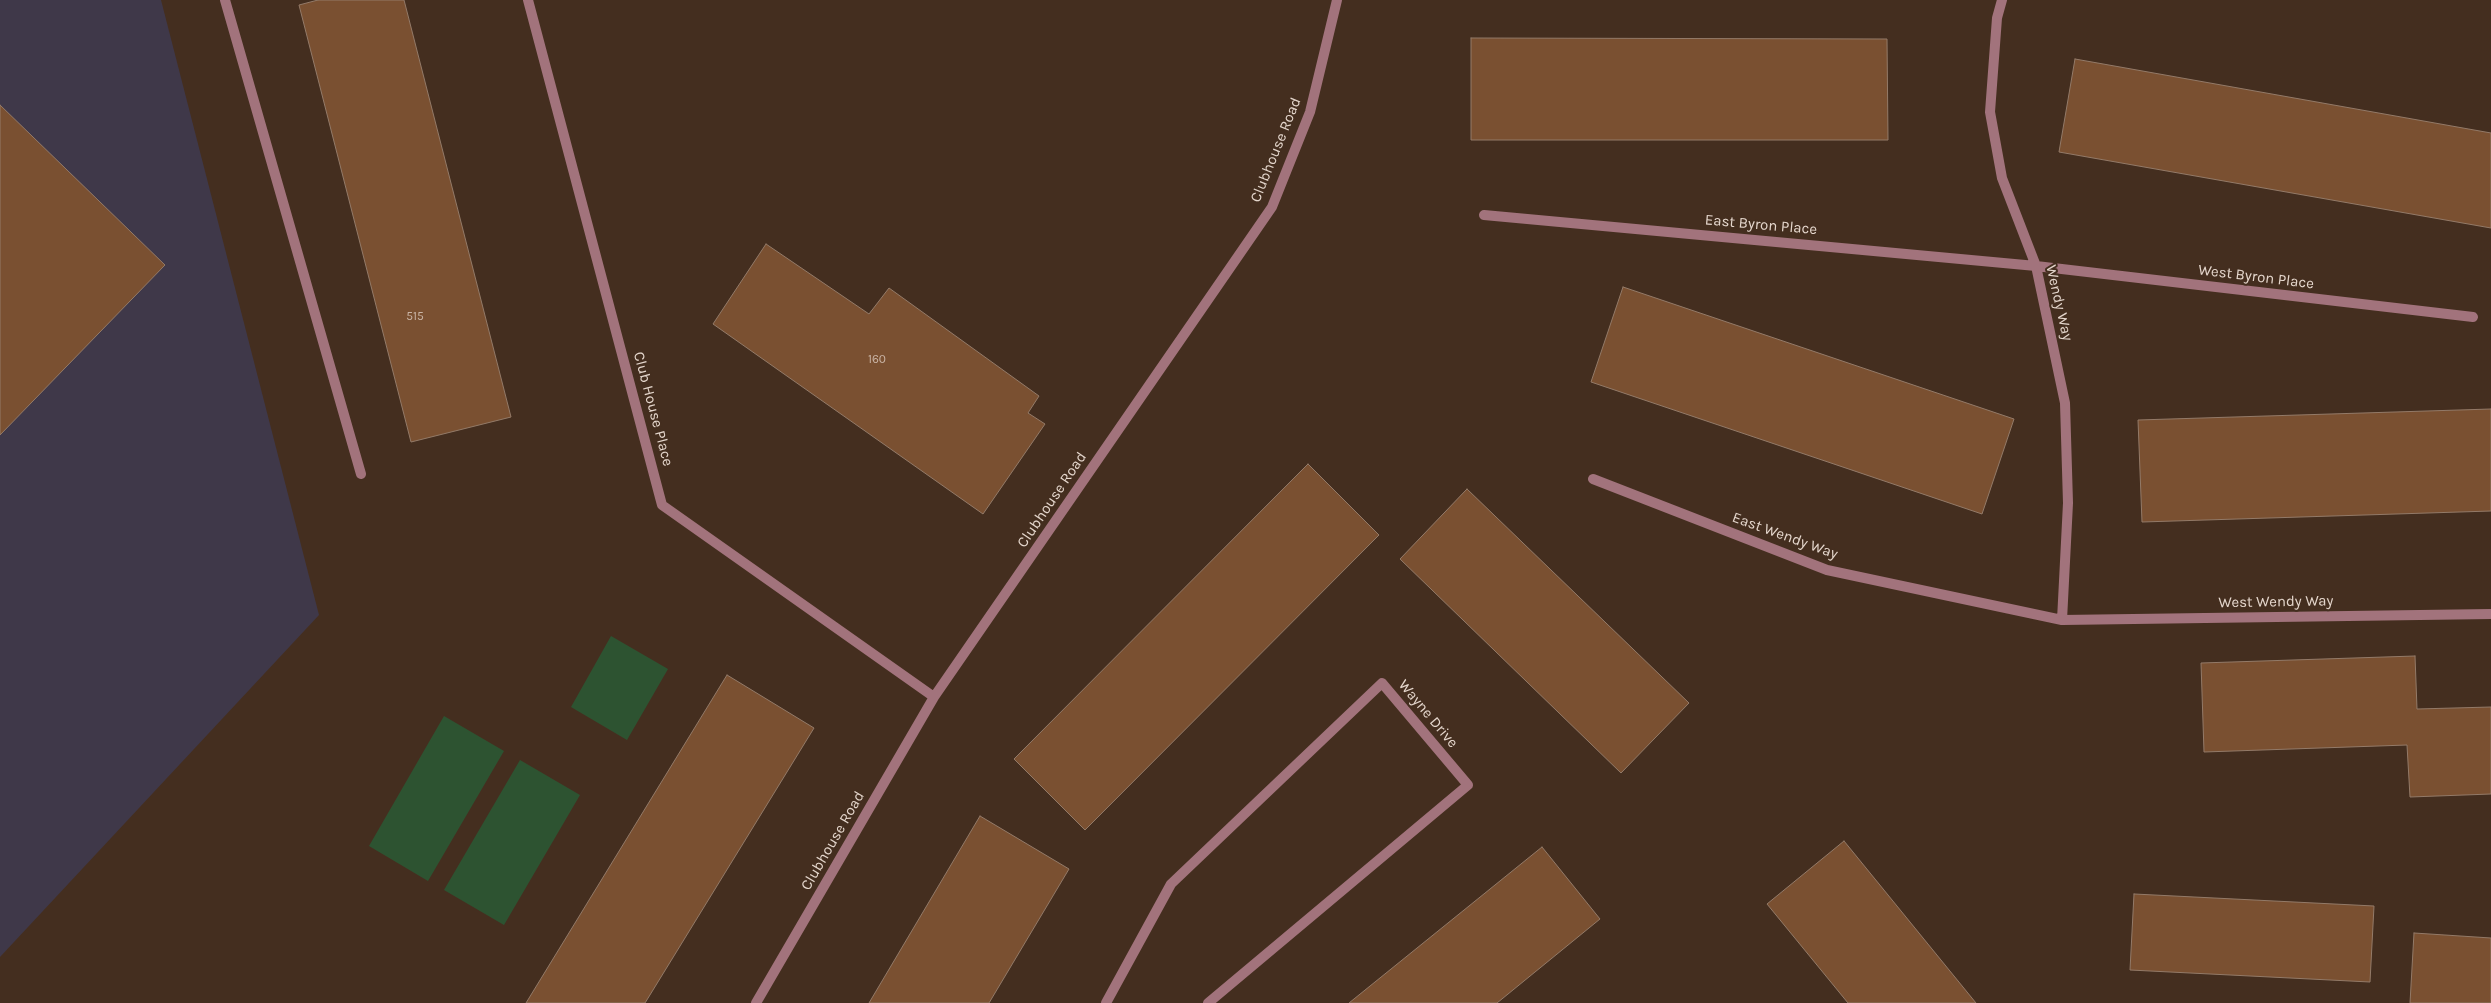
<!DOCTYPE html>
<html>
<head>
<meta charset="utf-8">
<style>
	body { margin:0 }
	canvas { display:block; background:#442e1f }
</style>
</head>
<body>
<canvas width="2491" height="1003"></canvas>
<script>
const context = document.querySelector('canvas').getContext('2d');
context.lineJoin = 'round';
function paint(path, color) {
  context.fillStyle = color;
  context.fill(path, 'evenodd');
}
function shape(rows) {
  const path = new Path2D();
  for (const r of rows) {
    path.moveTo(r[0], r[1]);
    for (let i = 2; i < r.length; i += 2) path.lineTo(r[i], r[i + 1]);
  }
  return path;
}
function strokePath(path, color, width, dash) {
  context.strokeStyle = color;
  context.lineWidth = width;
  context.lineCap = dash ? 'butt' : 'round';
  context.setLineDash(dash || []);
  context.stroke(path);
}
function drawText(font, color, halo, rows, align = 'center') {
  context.font = font + ' Karla,sans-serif';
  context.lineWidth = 4;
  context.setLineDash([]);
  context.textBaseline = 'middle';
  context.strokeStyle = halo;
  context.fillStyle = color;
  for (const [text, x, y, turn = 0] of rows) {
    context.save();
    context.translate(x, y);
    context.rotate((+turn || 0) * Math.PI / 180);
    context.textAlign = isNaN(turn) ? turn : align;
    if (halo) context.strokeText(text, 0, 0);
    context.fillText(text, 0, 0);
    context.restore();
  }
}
paint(shape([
	[0,0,161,0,319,615,0,957]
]), '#3f3849');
paint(shape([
	[611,636,668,669,627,740,571,707],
	[444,716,504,751,428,881,369,846],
	[520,760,580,795,504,925,444,890]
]), '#2d5331');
const building = shape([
	[318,0,404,0,511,417,411,442,299,5,318,0],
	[1471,38,1887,39,1888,140,1471,140,1471,38],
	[2075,59,2491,133,2491,228,2059,152,2075,59],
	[0,105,165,265,0,435,0,105],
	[766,244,869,314,889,288,1039,396,1028,413,1045,424,983,514,713,324,766,244],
	[1623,287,2014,419,1982,514,1591,382,1623,287],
	[2491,409,2491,511,2142,522,2138,420,2491,409],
	[1308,464,1379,535,1085,830,1014,759,1308,464],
	[1467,489,1689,703,1621,773,1400,559,1467,489],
	[2415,656,2417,709,2491,707,2491,794,2410,797,2407,745,2204,752,2201,663,2415,656],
	[727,675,814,728,645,1003,526,1003,727,675],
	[980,816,1069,869,989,1003,869,1003,980,816],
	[1844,841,1976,1003,1848,1003,1767,904,1844,841],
	[1542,847,1600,919,1497,1003,1349,1003,1542,847],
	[2134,894,2374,906,2370,982,2130,970,2134,894],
	[2414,933,2491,938,2491,1003,2410,1003,2414,933]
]);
paint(building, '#7a5031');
strokePath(building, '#937a68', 1);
strokePath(shape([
	[225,0,361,474]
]), '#a2737c', 10);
strokePath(shape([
	[528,0,662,505,934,697],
	[2002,0,1997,18,1990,112,2002,178,2036,266,2065,403,2068,503,2062,620],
	[1484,215,2036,266,2473,317],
	[1593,479,1827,570,2062,620,2491,614],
	[756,1003,934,697,1272,207,1310,112,1337,0],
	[1106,1003,1171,884,1382,683,1468,785,1208,1003]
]), '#a2737c', 10);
drawText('12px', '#cab5a6', null, [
	["515",415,317],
	["160",877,360]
]);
drawText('15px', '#e5d7cd', '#442e1f', [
	["Clubhouse Road",1276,150,-68],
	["East Byron Place",1761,225,5],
	["West Byron Place",2256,277,7],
	["Wendy Way",2059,303,77],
	["Club House Place",653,409,75],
	["Clubhouse Road",1052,500,-56],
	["East Wendy Way",1785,536,20],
	["West Wendy Way",2276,602,-1],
	["Wayne Drive",1428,714,50],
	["Clubhouse Road",833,841,-60]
]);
</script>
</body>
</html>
